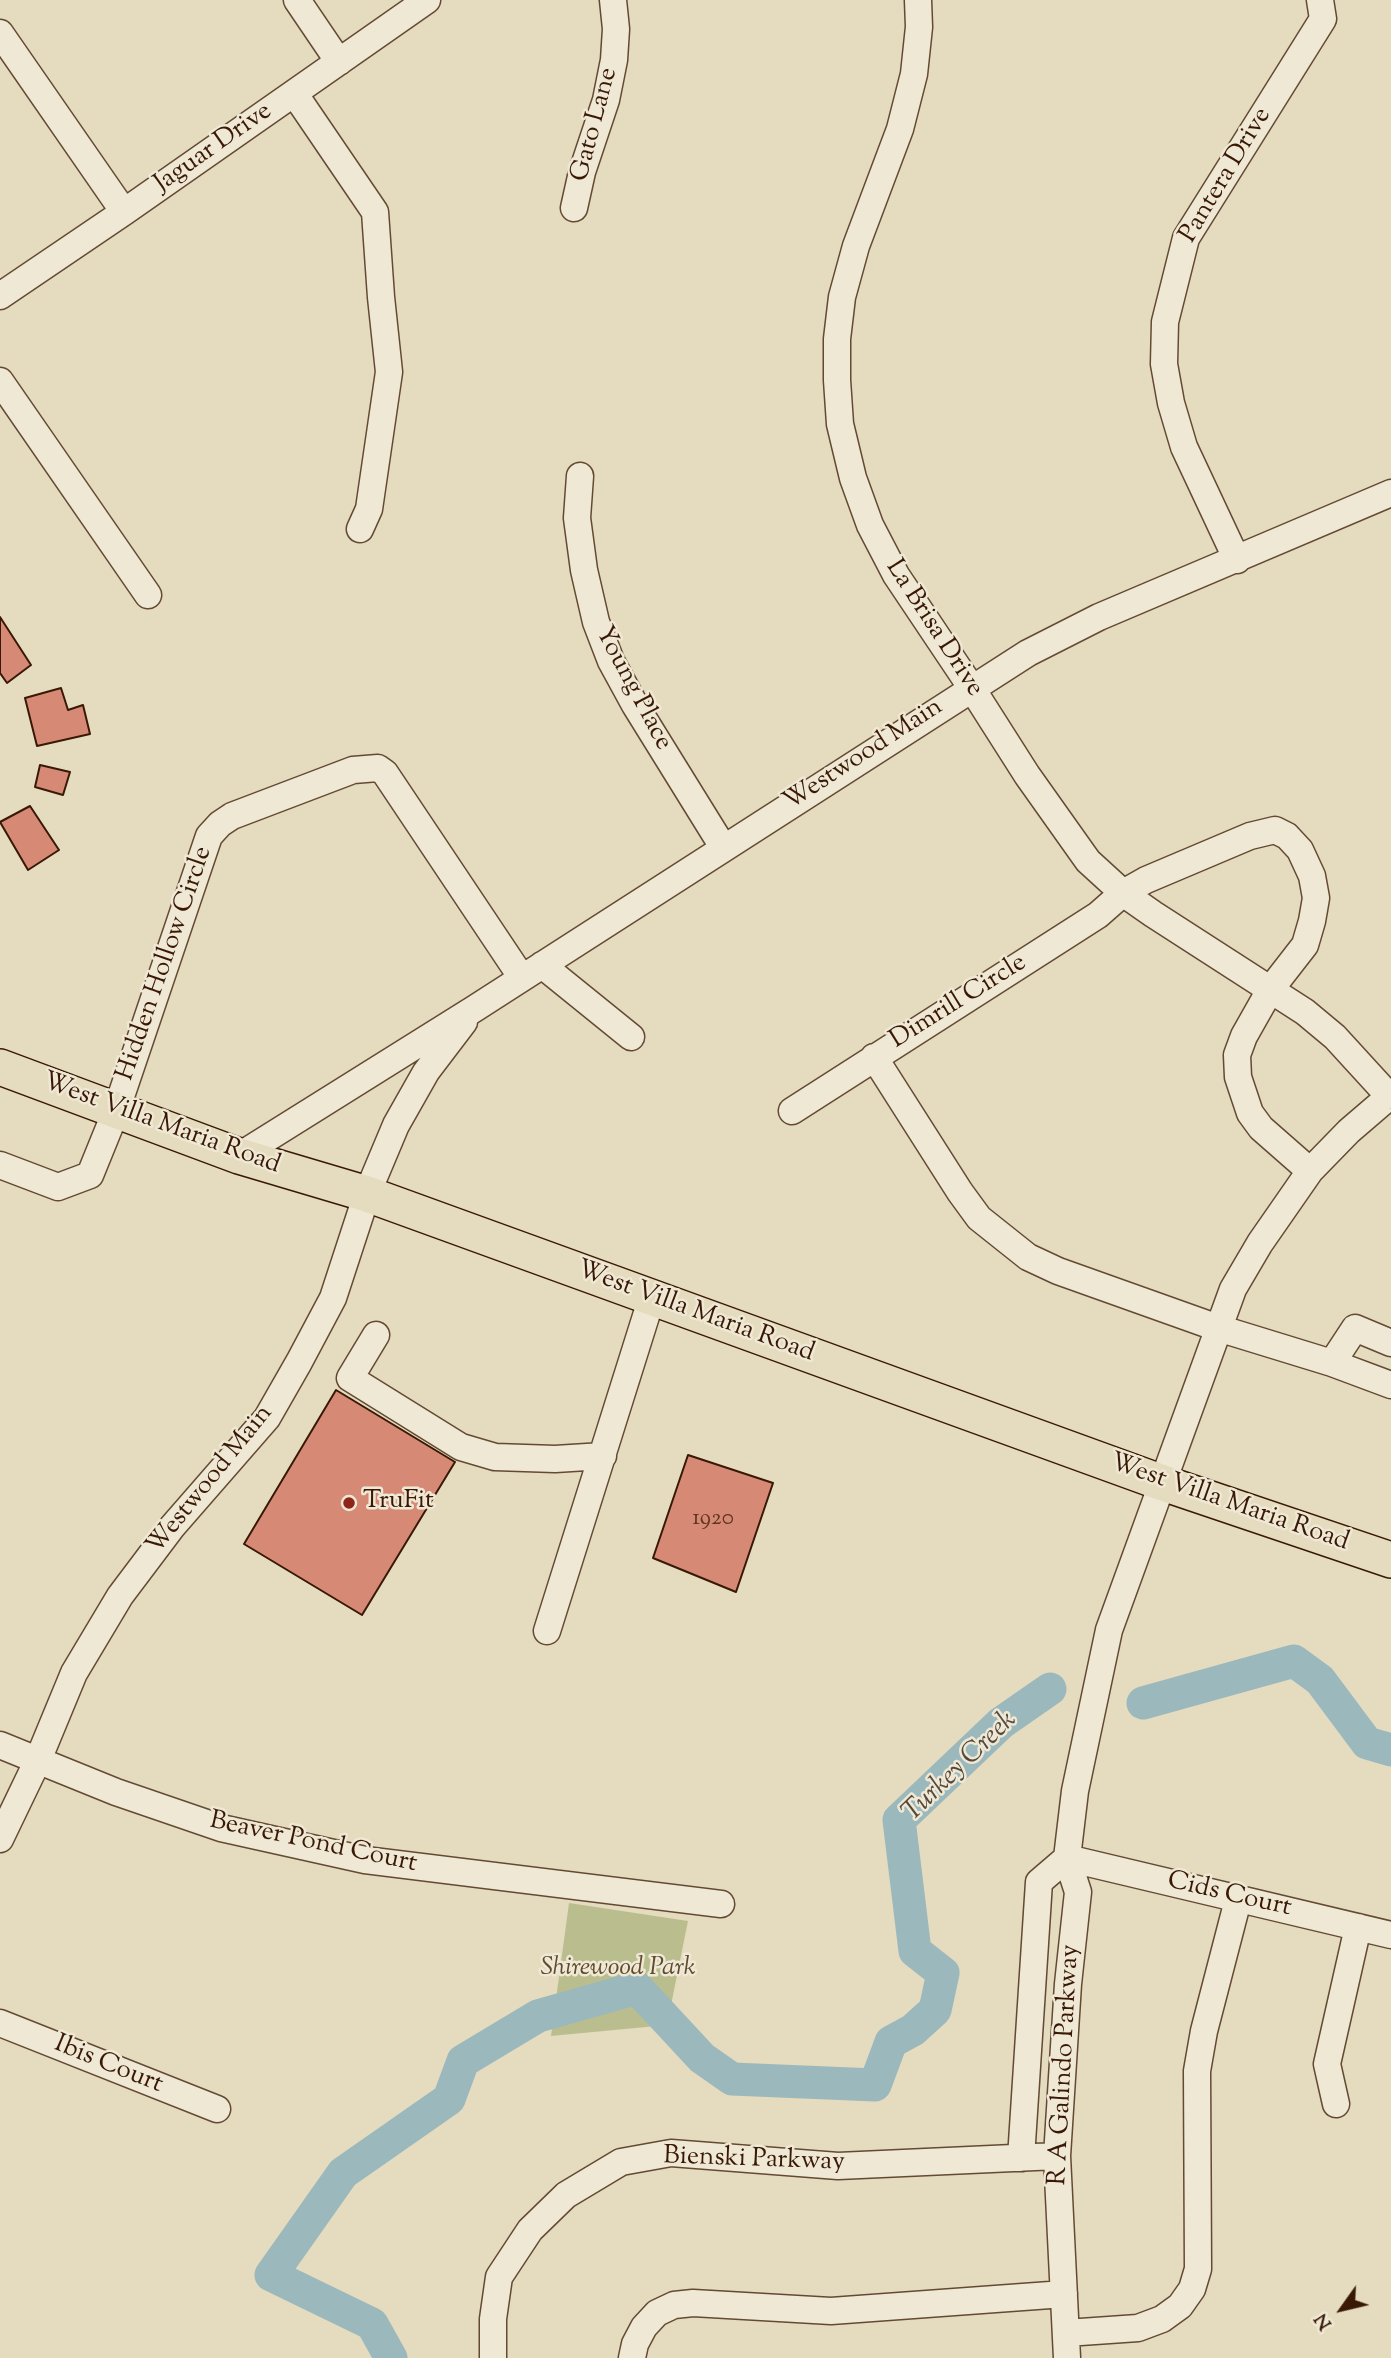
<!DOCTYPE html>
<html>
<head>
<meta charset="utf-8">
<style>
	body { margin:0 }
	#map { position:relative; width:1391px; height:2358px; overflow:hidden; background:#e5dbbe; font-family:"Sorts Mill Goudy",serif }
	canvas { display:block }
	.north { position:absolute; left:1307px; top:2274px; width:70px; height:70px; -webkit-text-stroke:5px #eee8d5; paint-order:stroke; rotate:236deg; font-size:19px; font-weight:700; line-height:28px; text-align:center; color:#391905 }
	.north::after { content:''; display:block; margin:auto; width:24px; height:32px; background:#391905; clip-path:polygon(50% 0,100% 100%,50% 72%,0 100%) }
</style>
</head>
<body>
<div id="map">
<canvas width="1391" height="2358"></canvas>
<div class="north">N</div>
</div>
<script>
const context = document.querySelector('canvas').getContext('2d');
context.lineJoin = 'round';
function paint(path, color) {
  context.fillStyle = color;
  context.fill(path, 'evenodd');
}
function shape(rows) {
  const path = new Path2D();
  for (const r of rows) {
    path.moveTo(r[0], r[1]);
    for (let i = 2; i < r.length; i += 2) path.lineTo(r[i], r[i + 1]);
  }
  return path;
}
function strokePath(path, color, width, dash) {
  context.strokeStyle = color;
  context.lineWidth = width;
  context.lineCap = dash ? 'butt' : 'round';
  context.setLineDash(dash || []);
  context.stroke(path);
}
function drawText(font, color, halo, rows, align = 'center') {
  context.font = font + ' "Sorts Mill Goudy",serif';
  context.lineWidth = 5;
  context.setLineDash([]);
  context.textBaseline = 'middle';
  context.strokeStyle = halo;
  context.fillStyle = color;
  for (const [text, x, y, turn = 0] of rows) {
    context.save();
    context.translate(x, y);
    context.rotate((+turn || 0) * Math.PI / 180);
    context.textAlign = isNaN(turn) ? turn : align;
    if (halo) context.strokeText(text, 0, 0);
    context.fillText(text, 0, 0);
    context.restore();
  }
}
paint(shape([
	[569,1903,688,1921,667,2025,551,2036]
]), '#babe8e');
strokePath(shape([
	[1143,1703,1294,1661,1320,1680,1367,1743,1391,1750],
	[391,2358,372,2324,271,2275,343,2173,449,2099,463,2061,538,2016,637,1988,702,2058,732,2079,875,2085,891,2042,913,2030,935,2010,943,1973,915,1951,899,1820,1001,1723,1050,1689]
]), '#9bb8bd', 33);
const building = shape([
	[0,617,31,665,7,683,0,673,0,617],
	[61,688,68,710,83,705,90,734,37,746,25,698,61,688],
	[40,765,70,772,63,795,35,787,40,765],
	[30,806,59,850,28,870,0,822,30,806],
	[336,1390,455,1462,362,1615,244,1544,336,1390],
	[688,1455,773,1483,736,1592,653,1558,688,1455]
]);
paint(building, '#d68a76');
strokePath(building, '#391905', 2);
const minor = shape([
	[297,0,339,62],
	[918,0,919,27,914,74,900,129,856,246,842,297,837,339,837,380,840,424,853,478,870,525,896,575,971,687,1027,775,1088,861,1123,893,1153,914,1305,1012,1335,1037,1389,1096],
	[0,33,124,212],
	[294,93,375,212,381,297,389,372,369,509,360,529],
	[574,208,582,172,606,100,614,60,616,29,613,0],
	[0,296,124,212,427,0],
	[0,381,148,595],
	[580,476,577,518,584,570,596,622,611,661,635,705,723,847],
	[1237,560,1184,447,1171,403,1164,364,1165,322,1186,238,1323,19,1320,0],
	[542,965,631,1037],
	[874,1057,960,1192,979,1218,1028,1257,1058,1271,1218,1328,1332,1363,1391,1385],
	[792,1111,1098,915,1123,893,1146,880,1250,836,1275,830,1287,836,1300,850,1312,876,1316,898,1312,921,1305,945,1270,990,1244,1036,1237,1055,1238,1077,1250,1113,1261,1128,1310,1171],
	[239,1156,474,1009,1028,653,1099,617,1391,493],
	[0,1165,58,1187,90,1175,116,1111,209,836,220,824,232,816,353,770,378,768,385,773,522,978],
	[376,1335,350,1378,461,1447,495,1457,555,1459,603,1456],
	[1332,1363,1355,1328,1391,1343],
	[547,1631,652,1297],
	[0,1745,116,1792,221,1828,365,1860,721,1904],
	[0,1839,38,1760,74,1673,120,1596,172,1527,267,1418,299,1362,333,1298,367,1194,396,1125,426,1072,464,1022],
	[1067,1858,1391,1935],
	[0,2023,217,2109],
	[1336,2104,1327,2064,1358,1927],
	[1021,2158,1039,1882,1067,1858],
	[1066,2333,1138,2328,1162,2319,1180,2306,1192,2289,1198,2269,1197,2071,1204,2031,1238,1900],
	[493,2358,493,2319,499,2277,530,2230,566,2195,621,2162,671,2153,838,2166,1057,2156],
	[632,2358,635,2344,644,2327,657,2313,674,2305,693,2303,831,2311,1064,2294],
	[1067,2358,1057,2156,1068,1984,1078,1892,1067,1858,1075,1791,1109,1630,1233,1289,1260,1243,1310,1171,1349,1131,1391,1095]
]);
const major = shape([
	[0,1067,239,1156,367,1194,1163,1483,1391,1560]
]);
strokePath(minor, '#644a33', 29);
strokePath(major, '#391905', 38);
strokePath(minor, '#eee8d5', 26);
strokePath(major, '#e5dbbe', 35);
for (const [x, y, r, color] of [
	[349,1503,7,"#8f2418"]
]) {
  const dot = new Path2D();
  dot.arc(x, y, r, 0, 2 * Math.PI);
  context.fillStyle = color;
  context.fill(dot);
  strokePath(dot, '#eee8d5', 2.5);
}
drawText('23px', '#603521', null, [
	["1920",713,1520]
]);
drawText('26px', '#391905', '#eee8d5', [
	["Gato Lane",596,125,-75],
	["Jaguar Drive",214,149,-35],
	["Pantera Drive",1227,176,-59],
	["La Brisa Drive",933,629,57],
	["Young Place",632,689,62],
	["Westwood Main",864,756,-33],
	["Hidden Hollow Circle",166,964,-71],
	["Dimrill Circle",959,1003,-32],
	["West Villa Maria Road",161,1125,20],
	["West Villa Maria Road",695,1313,20],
	["Westwood Main",211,1481,-51],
	["West Villa Maria Road",1229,1504,19],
	["Beaver Pond Court",313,1844,12],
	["Cids Court",1229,1896,13],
	["R A Galindo Parkway",1066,2065,-87],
	["Ibis Court",108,2066,22],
	["Bienski Parkway",754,2161,2]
]);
drawText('26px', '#391905', '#eee8d5', [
	["TruFit",363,1503]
], 'left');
drawText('italic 26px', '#604b2e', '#eee8d5', [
	["Shirewood Park",618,1970]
]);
drawText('italic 28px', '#56493c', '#eee8d5', [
	["Turkey Creek",961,1768,-44]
]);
</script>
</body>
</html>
